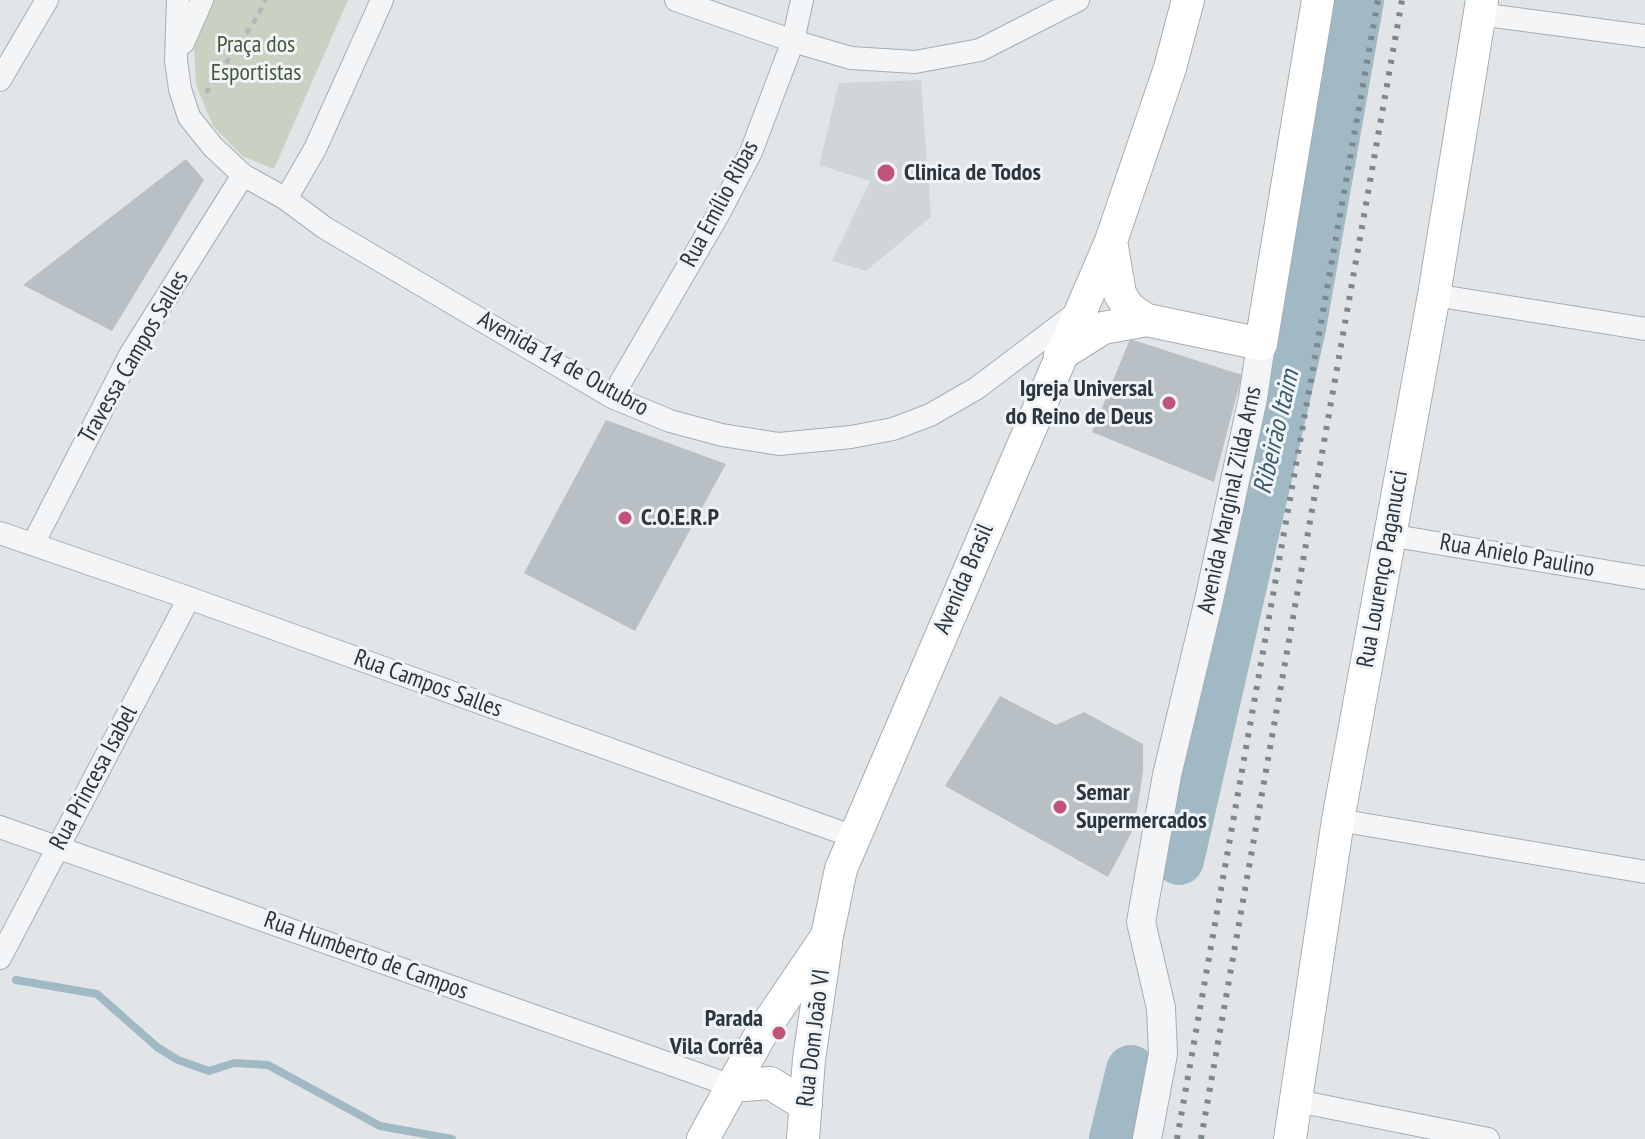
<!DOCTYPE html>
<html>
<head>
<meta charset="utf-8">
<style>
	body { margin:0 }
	canvas { display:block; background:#e1e5e8 }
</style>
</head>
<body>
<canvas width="1645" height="1139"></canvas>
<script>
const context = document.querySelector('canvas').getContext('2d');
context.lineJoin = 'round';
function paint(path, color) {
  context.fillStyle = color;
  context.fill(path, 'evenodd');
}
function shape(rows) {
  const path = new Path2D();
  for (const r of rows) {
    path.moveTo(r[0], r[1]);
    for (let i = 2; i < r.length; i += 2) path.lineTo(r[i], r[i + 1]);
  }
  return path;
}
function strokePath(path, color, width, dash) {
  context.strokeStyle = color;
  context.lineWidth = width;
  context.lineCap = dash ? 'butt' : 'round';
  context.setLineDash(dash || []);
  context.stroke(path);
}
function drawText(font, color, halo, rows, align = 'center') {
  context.font = font + ' "PT Sans Narrow",sans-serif';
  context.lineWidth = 6;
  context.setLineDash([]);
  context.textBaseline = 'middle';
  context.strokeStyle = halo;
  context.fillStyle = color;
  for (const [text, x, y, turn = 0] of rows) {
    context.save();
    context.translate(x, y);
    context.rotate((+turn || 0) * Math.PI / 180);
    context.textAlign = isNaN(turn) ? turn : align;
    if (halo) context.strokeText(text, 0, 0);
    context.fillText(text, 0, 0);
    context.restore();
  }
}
paint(shape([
	[921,80,931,217,866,271,832,261,870,181,819,165,839,83]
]), '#d0d5da');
paint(shape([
	[209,0,348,0,274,169,242,156,213,126,196,85,194,45]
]), '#cad1c3');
strokePath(shape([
	[16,980,97,994,157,1047,178,1060,209,1071,234,1063,268,1065,380,1126,452,1139]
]), '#a0b9c5', 8);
strokePath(shape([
	[1179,860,1301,328,1359,0],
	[1114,1139,1131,1070]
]), '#a0b9c5', 50);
paint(shape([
	[186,159,204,180,112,331,23,285],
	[1130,339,1242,375,1214,482,1092,432],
	[606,420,726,464,635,631,524,573],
	[1000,696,1056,725,1084,712,1143,744,1143,772,1134,828,1108,877,945,786]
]), '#b9c0c5');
const minor = shape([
	[178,0,176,60,180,89,189,117,213,147,243,175,286,199,325,228,612,397,670,421,722,435,779,444,851,437,893,429,930,415,977,388,1080,310],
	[676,0,793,41,851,58,915,62,980,50,1078,0],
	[1479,14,1645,36],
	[183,43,202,0],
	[0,80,47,0],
	[286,199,315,149,382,0],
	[1434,295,1645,329],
	[612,397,718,215,751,152,793,41,802,0],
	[0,533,189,598,854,837],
	[1389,535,1645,578],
	[33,544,130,355,243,175],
	[1338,820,1645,872],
	[0,827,732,1086],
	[0,958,189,598],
	[1297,1101,1488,1139]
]);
const tertiary = shape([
	[1147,1139,1163,1054,1161,1008,1141,922,1167,775,1209,600,1253,398,1261,344]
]);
const secondary = shape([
	[1111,241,1120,294,1128,307,1137,314,1147,320,1261,344,1318,0],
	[1060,355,1103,328,1147,320],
	[732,1086,770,1083,806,1105],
	[703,1139,762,1032,827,936,841,869,1111,241,1170,68,1188,0],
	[803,1139,809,1059,826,944],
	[1290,1139,1338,820,1434,295,1482,0]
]);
strokePath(minor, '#a7adb2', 24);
strokePath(tertiary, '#a7adb2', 30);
strokePath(secondary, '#a7adb2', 34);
strokePath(shape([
	[206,93,258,16,265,0]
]), '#b4b8bc', 5, [6, 6]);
strokePath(minor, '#f4f5f7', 22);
strokePath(tertiary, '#f4f5f7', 28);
strokePath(secondary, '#fff', 32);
strokePath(shape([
	[1177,1139,1378,0],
	[1201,1139,1402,0]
]), '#7c8890', 6, [4, 8]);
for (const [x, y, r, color] of [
	[886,173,10,"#c15279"],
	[1169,403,8,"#c15279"],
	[625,518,8,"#c15279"],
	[1060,807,8,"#c15279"],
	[779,1033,8,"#c15279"]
]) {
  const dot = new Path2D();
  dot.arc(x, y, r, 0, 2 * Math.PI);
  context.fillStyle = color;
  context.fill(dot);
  strokePath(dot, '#f1f4f6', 3);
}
drawText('24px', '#46593a', '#f1f4f6', [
	["Praça dos",256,45],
	["Esportistas",256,73]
]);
drawText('bold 24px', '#2b363f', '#f1f4f6', [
	["Clinica de Todos",904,173],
	["Igreja Universal",1153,389,"right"],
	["do Reino de Deus",1153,417,"right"],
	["C.O.E.R.P",641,518],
	["Semar",1076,793],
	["Supermercados",1076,821],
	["Parada",763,1019,"right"],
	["Vila Corrêa",763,1047,"right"]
], 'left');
drawText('24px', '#2b363f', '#f1f4f6', [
	["Rua Emílio Ribas",720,204,-62],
	["Travessa Campos Salles",134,357,-60],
	["Avenida 14 de Outubro",563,364,29],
	["Avenida Marginal Zilda Arns",1230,500,-78],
	["Rua Anielo Paulino",1517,556,10],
	["Rua Lourenço Paganucci",1383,569,-80],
	["Avenida Brasil",964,579,-67],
	["Rua Campos Salles",428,684,20],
	["Rua Princesa Isabel",94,778,-62],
	["Rua Humberto de Campos",366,956,20],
	["Rua Dom João VI",814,1038,-83]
]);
drawText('italic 26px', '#395c6f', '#f1f4f6', [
	["Ribeirão Itaim",1277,432,-77]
]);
</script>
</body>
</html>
